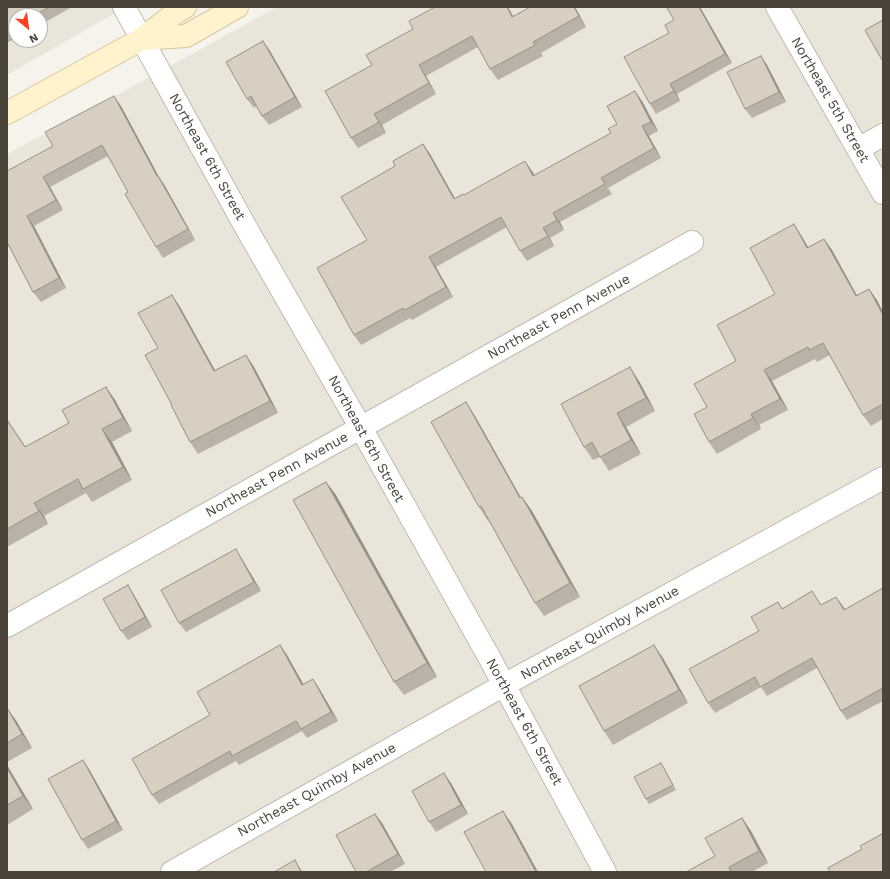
<!DOCTYPE html>
<html>
<head>
<meta charset="utf-8">
<style>
	body { margin:0 }
	#map { position:relative; width:890px; height:879px; overflow:hidden; background:#f6f3ec; font-family:"Work Sans",sans-serif }
	canvas { display:block }
	.frame { position:absolute; inset:0; border:8px solid #4b4439; pointer-events:none }
	.north { position:absolute; left:8px; top:8px; width:40px; height:40px; box-sizing:border-box; background:#fff; border:1px solid #b7b4b0; border-radius:50%; rotate:151deg; font-size:11px; font-weight:700; line-height:16px; text-align:center; color:#4b4439 }
	.north::after { content:''; display:block; margin:auto; width:14px; height:18px; background:#fc3f1d; clip-path:polygon(50% 0,100% 100%,50% 72%,0 100%) }
</style>
</head>
<body>
<div id="map">
<canvas width="890" height="879"></canvas>
<div class="frame"></div>
<div class="north">N</div>
</div>
<script>
const context = document.querySelector('canvas').getContext('2d');
context.lineJoin = 'round';
function paint(path, color) {
  context.fillStyle = color;
  context.fill(path, 'evenodd');
}
function shape(rows) {
  const path = new Path2D();
  for (const r of rows) {
    path.moveTo(r[0], r[1]);
    for (let i = 2; i < r.length; i += 2) path.lineTo(r[i], r[i + 1]);
  }
  return path;
}
function strokePath(path, color, width, dash) {
  context.strokeStyle = color;
  context.lineWidth = width;
  context.lineCap = dash ? 'butt' : 'round';
  context.setLineDash(dash || []);
  context.stroke(path);
}
function drawText(font, color, halo, rows, align = 'center') {
  context.font = font + ' "Work Sans",sans-serif';
  context.lineWidth = 3;
  context.setLineDash([]);
  context.textBaseline = 'middle';
  context.strokeStyle = halo;
  context.fillStyle = color;
  for (const [text, x, y, turn = 0] of rows) {
    context.save();
    context.translate(x, y);
    context.rotate((+turn || 0) * Math.PI / 180);
    context.textAlign = isNaN(turn) ? turn : align;
    if (halo) context.strokeText(text, 0, 0);
    context.fillText(text, 0, 0);
    context.restore();
  }
}
paint(shape([
	[7,7,127,7,87,29,7,75],
	[16,16,40,16,40,40,16,40],
	[277,7,883,7,883,872,7,872,7,154,99,105]
]), '#eae5da');
const minor = shape([
	[124,7,249,233,361,428,489,657,605,872],
	[777,7,883,193],
	[858,149,883,135],
	[7,626,692,242],
	[172,872,504,685,883,478]
]);
const secondary = shape([
	[142,39,186,36,237,7],
	[7,113,142,39,177,12,185,7]
]);
strokePath(minor, '#c2bbae', 24);
strokePath(secondary, '#d6c79b', 24);
strokePath(minor, '#fff', 22);
strokePath(secondary, '#fff3cd', 22);
paint(shape([
	[7,7,72,7,40,25,40,16,16,16,16,38,7,43],
	[530,7,575,7,586,27,541,53,543,56,498,80,490,69,478,47,426,76,436,94,382,125,386,133,358,148,351,138,325,91,514,16],
	[670,7,700,7,732,63,677,94,680,101,656,114,650,104,669,33,674,20],
	[263,41,270,51,302,107,269,125,262,116,257,106,254,108,247,99],
	[761,56,767,65,786,102,752,118,745,109],
	[642,101,658,131,649,136,661,158,608,188,612,194,560,222,564,230,550,238,554,246,527,261,520,251,507,227,436,267,453,297,412,320,410,318,361,345,354,335,367,240,395,166,423,144,430,154,455,199,532,171,535,176,611,133,617,124],
	[121,106,159,177,165,186,195,240,163,258,156,247,128,192,108,156,50,187,63,210,34,226,66,288,41,302,33,292,7,242,53,146],
	[801,235,808,247,824,239,832,250,857,295,869,289,877,300,883,312,883,419,871,426,863,415,830,355,817,362,815,359,772,381,788,410,759,425,761,429,717,454,709,442,707,407,736,361,775,294],
	[172,295,180,307,215,370,246,355,254,367,278,413,198,454,190,442,172,405,158,348],
	[639,381,655,411,626,427,641,454,609,471,600,457,593,460,584,447],
	[106,387,115,400,132,431,112,442,132,480,92,502,86,493,44,516,48,524,7,547,7,419,26,447,69,423],
	[475,416,521,498,522,497,532,511,580,597,544,616,535,603,489,521,488,521,479,507],
	[326,482,336,495,437,677,404,695,394,682],
	[242,559,261,591,186,632,179,623],
	[128,585,134,595,152,627,128,640,121,631],
	[883,588,883,701,847,720,841,711,817,668,767,696,761,687,715,713,708,703,778,602,782,608,819,601,821,605,836,597,845,610],
	[280,645,287,655,303,684,319,688,338,721,307,738,302,731,239,765,236,761,159,804,152,795,210,715],
	[663,658,688,703,613,745,604,731],
	[7,708,17,722,32,748,7,762],
	[7,765,33,809,7,825],
	[664,768,676,790,649,804,646,799],
	[89,769,123,830,88,849,82,840],
	[451,783,468,814,436,832,429,822],
	[375,814,382,823,405,864,390,872,356,872],
	[742,818,751,831,768,863,752,872,686,872,715,856]
]), '#bab2a6');
paint(shape([
	[507,7,508,7,520,28,512,17],
	[574,7,575,7,586,27,579,16],
	[699,7,700,7,732,63,725,54],
	[263,41,270,51,302,107,295,97],
	[761,56,767,65,786,102,779,92],
	[419,65,426,76,436,94,429,83],
	[670,84,677,94,680,101,674,91],
	[635,91,642,101,658,131,651,122],
	[114,96,121,106,159,177,165,186,195,240,188,229,157,176],
	[374,114,382,125,386,133,379,122],
	[642,126,649,136,661,158,654,148],
	[423,144,430,154,461,209,454,199],
	[525,161,532,171,540,186,533,176],
	[43,177,50,187,63,210,56,200],
	[553,213,560,222,564,230,557,220],
	[27,216,34,226,66,288,59,278],
	[794,224,801,235,815,259,807,248],
	[543,228,550,238,554,246,548,236],
	[824,239,832,250,863,307,856,296],
	[429,257,436,267,453,297,446,287],
	[869,289,877,300,883,312,883,315],
	[172,295,180,307,222,383,214,371],
	[246,355,254,367,278,413,270,401],
	[630,367,639,381,655,411,646,398],
	[764,370,772,381,788,410,780,399],
	[106,387,115,400,132,431,123,418],
	[466,402,475,416,529,512,520,498],
	[617,413,626,427,641,454,631,440],
	[751,414,759,425,761,429,753,418],
	[102,429,112,442,132,480,123,467],
	[326,482,336,495,437,677,427,663],
	[522,497,532,511,580,597,570,583],
	[34,503,44,516,48,524,39,511],
	[236,549,242,559,261,591,254,582],
	[128,585,134,595,152,627,145,617],
	[836,597,843,606,851,620,844,610],
	[280,645,287,655,309,694,302,685],
	[654,645,663,658,688,703,679,690],
	[313,679,319,688,338,721,331,712],
	[7,708,17,722,32,748,22,734],
	[83,760,89,769,123,830,116,821],
	[7,765,33,809,23,796,7,768],
	[444,773,451,783,468,814,461,805],
	[503,811,512,824,538,872,536,872],
	[375,814,382,823,405,864,398,854],
	[742,818,751,831,768,863,759,851],
	[295,860,301,870,303,872,301,872]
]), '#979187');
const building = shape([
	[7,7,49,7,33,16,16,16,16,25,7,30,7,7],
	[435,7,507,7,512,17,530,7,574,7,579,16,533,42,535,45,490,69,472,36,419,65,429,83,374,114,379,122,351,138,325,91,372,65,366,55,413,29,409,21,435,7],
	[670,7,699,7,725,54,670,84,674,91,650,104,624,57,669,33,665,25,674,20,667,8,670,7],
	[883,20,883,59,882,60,865,30,883,20],
	[263,41,295,97,262,116,251,96,247,99,226,62,263,41],
	[761,56,779,92,745,109,727,72,761,56],
	[635,91,651,122,642,126,654,148,601,178,605,184,553,213,557,220,543,228,548,236,520,251,501,217,429,257,446,287,405,310,403,308,354,335,317,268,367,240,341,197,395,166,393,161,423,144,454,199,463,194,464,195,525,161,533,176,611,133,608,129,617,124,607,106,635,91],
	[114,96,157,176,158,176,188,229,156,247,125,194,128,192,102,145,43,177,56,200,27,216,59,278,33,292,7,242,7,171,53,146,45,132,114,96],
	[794,224,807,248,824,239,856,296,869,289,883,315,883,404,863,415,823,343,809,350,808,347,764,370,780,399,751,414,753,418,709,442,694,414,707,407,694,384,736,361,717,325,775,294,750,248,794,224],
	[172,295,214,371,246,355,270,401,190,442,171,405,172,405,145,355,158,348,138,313,172,295],
	[630,367,646,398,617,413,631,440,600,457,592,442,584,447,561,404,630,367],
	[106,387,123,418,102,429,123,467,83,489,78,479,34,503,39,511,7,529,7,420,25,447,69,423,62,410,106,387],
	[466,402,520,498,522,497,570,583,535,603,481,506,479,507,431,422,466,402],
	[326,482,427,663,394,682,293,500,326,482],
	[236,549,254,582,179,623,161,590,236,549],
	[128,585,145,617,121,631,103,599,128,585],
	[883,588,883,688,841,711,812,658,760,687,755,677,708,703,689,669,759,631,751,617,778,602,782,609,812,591,821,605,836,597,844,610,883,588],
	[280,645,302,685,313,679,331,712,301,729,296,721,232,756,230,751,152,795,132,759,210,715,197,692,280,645],
	[654,645,679,690,604,731,579,686,654,645],
	[7,708,22,734,7,743,7,708],
	[83,760,116,821,82,840,48,779,83,760],
	[661,763,673,785,646,799,634,777,661,763],
	[7,768,23,796,7,805,7,768],
	[444,773,461,805,429,822,412,791,444,773],
	[503,811,536,872,486,872,464,832,503,811],
	[375,814,398,854,366,872,356,872,336,835,375,814],
	[742,818,759,851,729,867,731,872,686,872,715,856,705,838,742,818],
	[882,834,883,836,883,872,830,872,828,868,862,849,860,846,882,834],
	[295,860,301,872,274,872,295,860]
]);
paint(building, '#d8cfc1');
strokePath(building, '#979187', 1);
drawText('14px', '#4b4439', '#fff', [
	["Northeast 5th Street",830,100,60],
	["Northeast 6th Street",207,157,61],
	["Northeast Penn Avenue",559,317,-29],
	["Northeast 6th Street",366,439,61],
	["Northeast Penn Avenue",277,475,-29],
	["Northeast Quimby Avenue",600,633,-29],
	["Northeast 6th Street",524,722,61],
	["Northeast Quimby Avenue",317,790,-29]
]);
</script>
</body>
</html>
